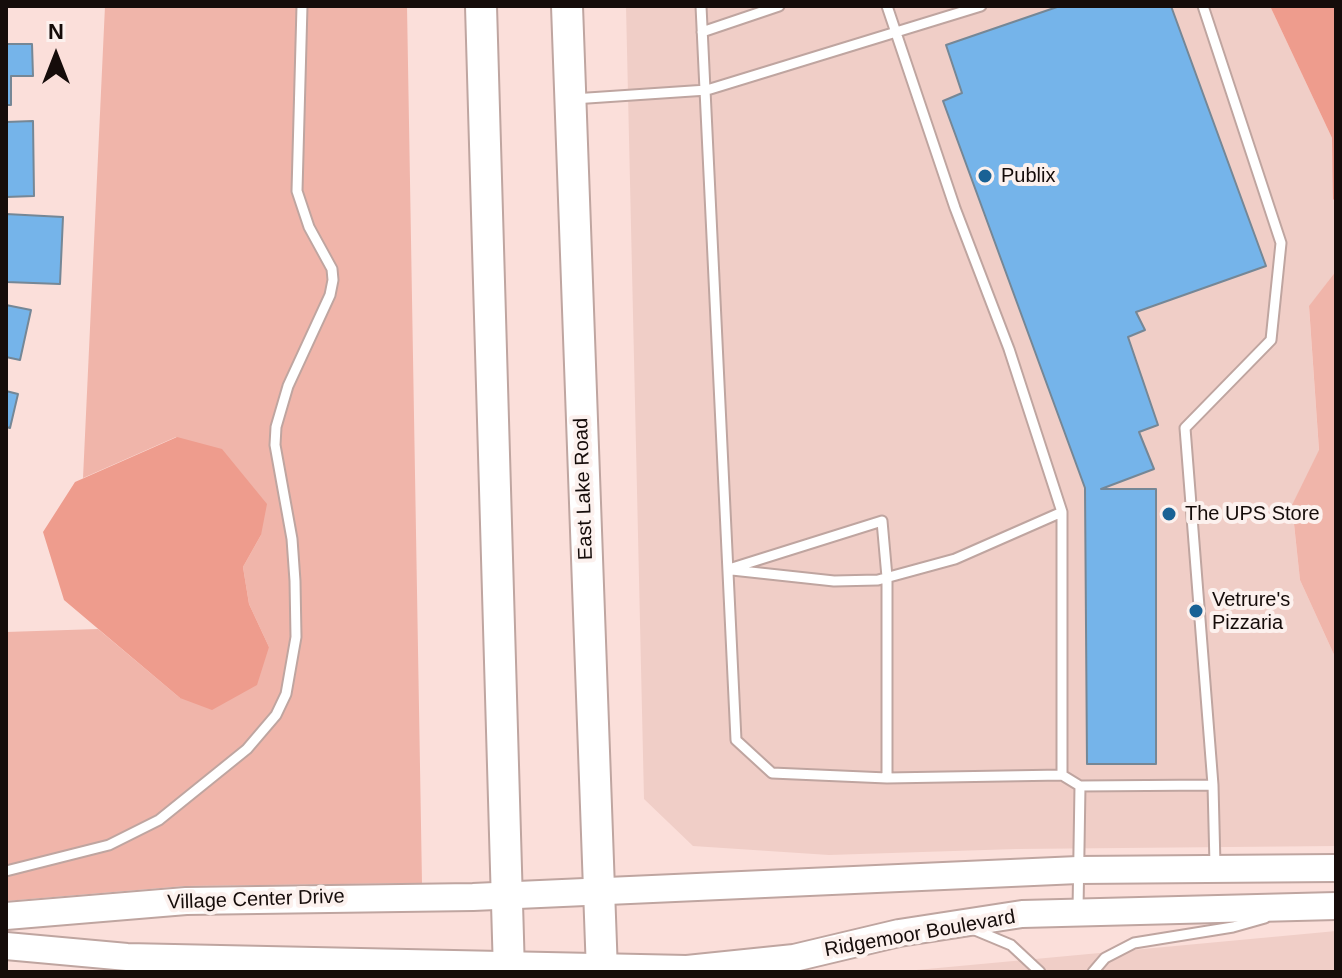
<!DOCTYPE html>
<html>
<head>
<meta charset="utf-8">
<style>
	body { margin:0 }
	#map { position:relative; width:1342px; height:978px; overflow:hidden; background:#fbdfda; font-family:Arial,sans-serif }
	canvas { display:block }
	.frame { position:absolute; inset:0; border:8px solid #150c0a; pointer-events:none }
	.north { position:absolute; left:16px; top:16px; width:80px; height:80px; -webkit-text-stroke:6px #fcf1ee; paint-order:stroke; rotate:0deg; font-size:22px; font-weight:700; line-height:32px; text-align:center; color:#150c0a }
	.north::after { content:''; display:block; margin:auto; width:28px; height:36px; background:#150c0a; clip-path:polygon(50% 0,100% 100%,50% 72%,0 100%) }
</style>
</head>
<body>
<div id="map">
<canvas width="1342" height="978"></canvas>
<div class="frame"></div>
<div class="north">N</div>
</div>
<script>
const context = document.querySelector('canvas').getContext('2d');
context.lineJoin = 'round';
function paint(path, color) {
  context.fillStyle = color;
  context.fill(path, 'evenodd');
}
function shape(rows) {
  const path = new Path2D();
  for (const r of rows) {
    path.moveTo(r[0], r[1]);
    for (let i = 2; i < r.length; i += 2) path.lineTo(r[i], r[i + 1]);
  }
  return path;
}
function strokePath(path, color, width, dash) {
  context.strokeStyle = color;
  context.lineWidth = width;
  context.lineCap = dash ? 'butt' : 'round';
  context.setLineDash(dash || []);
  context.stroke(path);
}
function drawText(font, color, halo, rows, align = 'center') {
  context.font = font + ' Arial,sans-serif';
  context.lineWidth = 8;
  context.setLineDash([]);
  context.textBaseline = 'middle';
  context.strokeStyle = halo;
  context.fillStyle = color;
  for (const [text, x, y, turn = 0] of rows) {
    context.save();
    context.translate(x, y);
    context.rotate((+turn || 0) * Math.PI / 180);
    context.textAlign = isNaN(turn) ? turn : align;
    if (halo) context.strokeText(text, 0, 0);
    context.fillText(text, 0, 0);
    context.restore();
  }
}
paint(shape([
	[626,6,1270,6,1332,138,1336,271,1309,307,1319,451,1292,506,1300,580,1336,659,1336,846,1016,849,829,855,693,846,644,799],
	[1336,931,1336,972,895,972,1315,933]
]), '#f0cec7');
paint(shape([
	[105,6,407,6,422,883,185,886,6,901,6,632,98,629,180,698,269,647,249,604,243,567,261,535,176,437,83,478],
	[1336,271,1336,659,1300,580,1292,505,1319,450,1309,306]
]), '#f0b5aa');
paint(shape([
	[1270,6,1336,8,1336,197,1333,200,1332,138],
	[177,437,222,449,267,504,261,535,243,567,249,604,269,647,257,685,212,710,180,698,64,600,43,532,75,482]
]), '#ee9c8d');
const building = shape([
	[1060,6,1171,6,1266,266,1136,312,1145,330,1128,337,1158,425,1139,432,1154,469,1101,489,1156,489,1156,764,1087,764,1085,488,943,101,962,93,946,45,1060,6],
	[6,44,32,44,33,76,11,76,11,105,6,105,6,44],
	[33,121,34,196,6,197,6,122,33,121],
	[6,214,63,217,60,284,6,282,6,214],
	[6,305,31,310,20,360,6,357,6,305],
	[6,391,18,394,10,428,6,427,6,391]
]);
paint(building, '#75b4ea');
strokePath(building, '#758796', 2);
const lane = shape([
	[701,6,736,740,772,773,887,778,1062,775,1080,786,1213,785],
	[887,6,955,208,1009,349,1062,512,1062,775],
	[1203,6,1281,243,1271,340,1185,428,1213,785,1215,865],
	[702,32,779,6],
	[573,99,707,90,981,6],
	[729,569,882,521,887,577,887,778],
	[732,570,834,581,878,580,955,559,1062,512],
	[6,871,109,845,159,820,247,749,276,715,286,694,296,637,295,581,292,539,275,445,276,427,288,386,330,295,333,280,332,269,309,227,297,191,302,6],
	[1078,910,1080,786],
	[975,930,1011,945,1040,972],
	[1093,972,1105,958,1134,943,1233,927,1265,918]
]);
const secondary = shape([
	[6,916,186,901,473,897,1078,870,1336,868],
	[6,946,127,957,687,969,794,958,899,933,1022,914,1336,906]
]);
const primary = shape([
	[481,6,509,972],
	[567,6,602,972]
]);
strokePath(lane, '#bfa5a0', 13);
strokePath(secondary, '#bfa5a0', 30);
strokePath(primary, '#bfa5a0', 34);
strokePath(lane, '#fff', 9);
strokePath(secondary, '#fff', 26);
strokePath(primary, '#fff', 30);
for (const [x, y, r, color] of [
	[985,176,8,"#196295"],
	[1169,514,8,"#196295"],
	[1196,611,8,"#196295"]
]) {
  const dot = new Path2D();
  dot.arc(x, y, r, 0, 2 * Math.PI);
  context.fillStyle = color;
  context.fill(dot);
  strokePath(dot, '#fcf1ee', 3);
}
drawText('20px', '#150c0a', '#fcf1ee', [
	["Publix",1001,176],
	["The UPS Store",1185,514],
	["Vetrure's",1212,600],
	["Pizzaria",1212,623]
], 'left');
drawText('20px', '#150c0a', '#fcf1ee', [
	["East Lake Road",584,489,-92],
	["Village Center Drive",256,900,-2],
	["Ridgemoor Boulevard",920,934,-10]
]);
</script>
</body>
</html>
